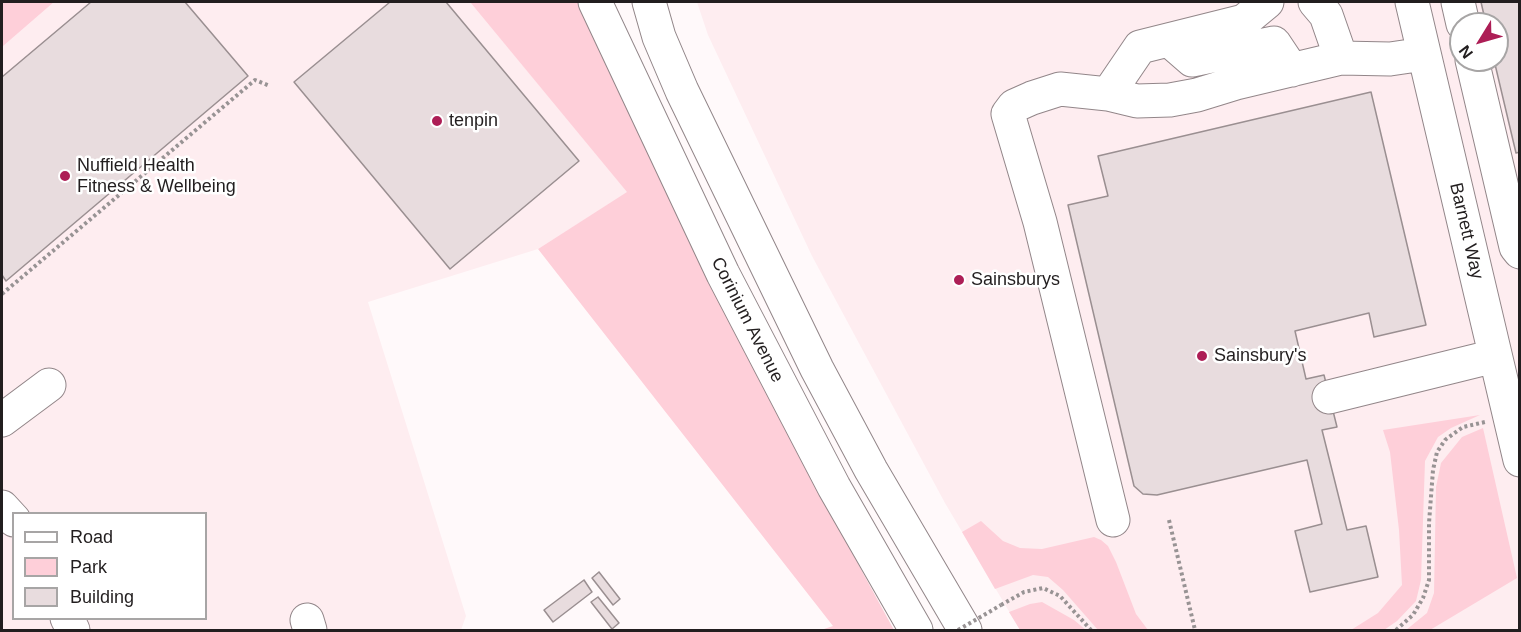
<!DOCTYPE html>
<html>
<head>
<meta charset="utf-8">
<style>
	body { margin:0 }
	#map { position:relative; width:1521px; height:632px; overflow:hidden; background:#fff9fa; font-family:Arial,sans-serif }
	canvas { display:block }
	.frame { position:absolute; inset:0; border:3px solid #221e1f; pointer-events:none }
	.legend { position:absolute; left:12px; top:512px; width:195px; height:108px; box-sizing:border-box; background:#fff; border:2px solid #a7a5a5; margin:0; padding:8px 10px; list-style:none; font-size:18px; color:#221e1f }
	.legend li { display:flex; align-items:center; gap:12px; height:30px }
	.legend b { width:30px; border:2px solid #a7a5a5 }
	.north { position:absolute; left:1449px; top:12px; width:60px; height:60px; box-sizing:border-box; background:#fff; border:2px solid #a7a5a5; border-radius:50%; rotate:233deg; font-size:16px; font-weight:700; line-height:24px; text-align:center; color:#221e1f }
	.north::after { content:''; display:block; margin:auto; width:21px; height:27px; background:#ad1e56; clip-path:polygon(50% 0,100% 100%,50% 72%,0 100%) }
</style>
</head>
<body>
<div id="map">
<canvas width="1521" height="632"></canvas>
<div class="frame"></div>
<ul class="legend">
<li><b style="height:8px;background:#fff"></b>Road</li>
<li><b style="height:16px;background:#fecfd9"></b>Park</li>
<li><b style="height:16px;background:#e8dcde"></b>Building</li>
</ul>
<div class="north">N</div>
</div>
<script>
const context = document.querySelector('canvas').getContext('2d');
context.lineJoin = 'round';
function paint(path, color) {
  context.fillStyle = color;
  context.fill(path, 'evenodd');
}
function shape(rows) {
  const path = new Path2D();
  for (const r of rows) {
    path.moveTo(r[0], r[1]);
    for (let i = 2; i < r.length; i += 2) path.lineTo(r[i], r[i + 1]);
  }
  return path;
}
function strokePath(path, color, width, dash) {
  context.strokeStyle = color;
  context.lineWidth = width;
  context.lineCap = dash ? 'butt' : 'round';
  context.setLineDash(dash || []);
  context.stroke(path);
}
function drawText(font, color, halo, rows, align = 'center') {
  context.font = font + ' Arial,sans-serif';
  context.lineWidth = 5;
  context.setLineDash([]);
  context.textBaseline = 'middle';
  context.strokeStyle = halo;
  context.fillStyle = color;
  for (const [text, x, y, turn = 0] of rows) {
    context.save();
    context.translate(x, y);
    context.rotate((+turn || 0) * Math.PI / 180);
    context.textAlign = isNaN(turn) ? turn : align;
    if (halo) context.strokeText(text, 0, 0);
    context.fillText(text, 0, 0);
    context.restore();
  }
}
paint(shape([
	[54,2,470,2,628,192,538,249,368,302,466,616,461,630,2,630,2,47],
	[14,514,206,514,206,618,14,618],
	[697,2,1519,2,1519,630,1020,630,945,503,812,256,708,35],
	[1461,24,1497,24,1497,60,1461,60]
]), '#feedf0');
paint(shape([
	[2,2,54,2,2,47],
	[470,2,579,2,698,253,864,575,894,630,821,630,833,626,538,249,627,192],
	[1480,415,1451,428,1438,437,1425,461,1421,580,1416,601,1397,621,1384,630,1351,630,1378,613,1402,585,1399,530,1390,452,1383,430],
	[1483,428,1517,578,1430,630,1406,630,1427,613,1434,593,1436,487,1441,463,1462,437],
	[981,521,1003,541,1020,548,1042,549,1094,537,1101,540,1108,546,1116,562,1136,614,1148,630,1098,630,1063,590,1048,577,1033,575,995,589,962,532],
	[1042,602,1074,620,1086,630,1020,630,1009,612,1030,604]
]), '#fecfd9');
const building = shape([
	[91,2,185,2,248,76,6,281,2,275,2,77,91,2],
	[390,2,446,2,579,161,450,269,294,82,390,2],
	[1481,2,1520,2,1520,152,1516,153,1494,60,1497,60,1497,24,1486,24,1481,2],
	[1371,92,1426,325,1374,337,1369,313,1295,331,1306,379,1324,375,1337,427,1322,430,1347,530,1366,526,1378,577,1310,592,1295,531,1322,524,1307,460,1157,495,1143,494,1134,486,1068,205,1108,196,1098,156,1371,92],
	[599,572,620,599,613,605,592,578,599,572],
	[584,580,592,592,553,622,544,610,584,580],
	[598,597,619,623,612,629,591,602,598,597]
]);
paint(building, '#e8dcde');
strokePath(building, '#9a8f91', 1.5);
const minor = shape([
	[1315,2,1326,15,1341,58],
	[1412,2,1520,460],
	[1458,2,1463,24],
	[1169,40,1192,60,1274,43,1292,70],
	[1472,60,1516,247,1520,252],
	[1108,94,1140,47,1244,21,1267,2],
	[1329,397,1495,356],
	[2,420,49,385],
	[2,507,14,520],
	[1113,520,1040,222,1008,114,1014,106,1032,98,1060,89,1108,94,1137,101,1170,100,1197,95,1236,83,1341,58,1390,59,1424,54],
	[67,618,73,630],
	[307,620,310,630]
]);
const highway = shape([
	[595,2,723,274,834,487,916,630],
	[649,2,659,37,682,91,817,369,871,470,965,630]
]);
strokePath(minor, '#928689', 35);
strokePath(highway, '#928689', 35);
strokePath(shape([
	[2,294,255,80,270,86],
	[1169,520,1195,630],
	[1001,605,1024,592,1043,588,1060,596,1091,630],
	[1396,630,1413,615,1423,598,1429,580,1429,523,1433,470,1437,452,1445,440,1463,427,1485,422]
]), '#989394', 4, [3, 3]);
strokePath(minor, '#fff', 33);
strokePath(highway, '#fff', 33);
strokePath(shape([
	[958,630,1001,605]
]), '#989394', 4, [3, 3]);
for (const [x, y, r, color] of [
	[437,121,6,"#ad1e56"],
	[65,176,6,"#ad1e56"],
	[959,280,6,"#ad1e56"],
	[1202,356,6,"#ad1e56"]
]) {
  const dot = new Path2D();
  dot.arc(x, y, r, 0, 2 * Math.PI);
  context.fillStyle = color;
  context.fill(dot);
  strokePath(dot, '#fff', 2);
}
drawText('18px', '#221e1f', '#fff', [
	["tenpin",449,121],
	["Nuffield Health",77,166],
	["Fitness & Wellbeing",77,187],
	["Sainsburys",971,280],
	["Sainsbury's",1214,356]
], 'left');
drawText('18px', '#221e1f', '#fff', [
	["Barnett Way",1466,231,77],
	["Corinium Avenue",747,320,63]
]);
</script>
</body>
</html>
